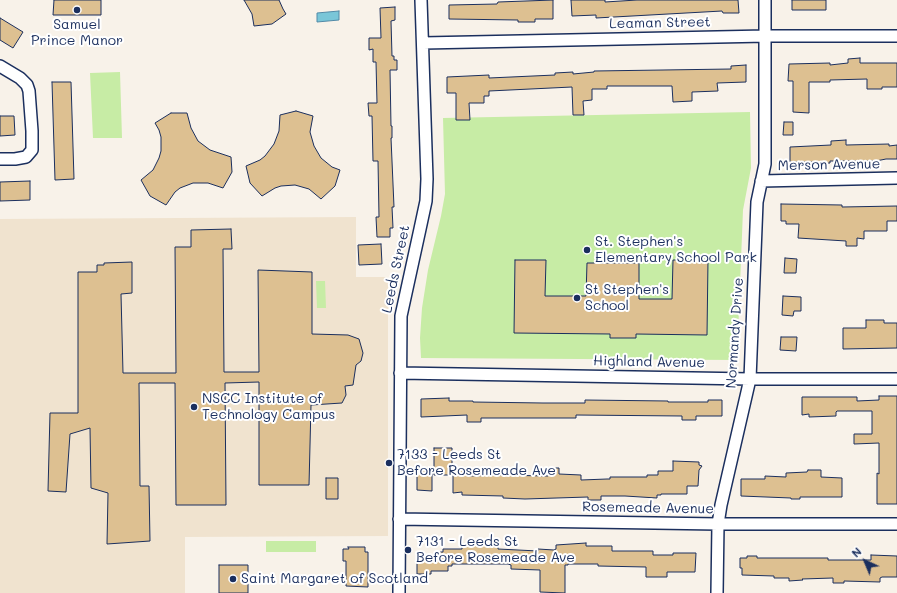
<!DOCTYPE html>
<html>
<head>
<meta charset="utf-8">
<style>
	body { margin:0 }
	#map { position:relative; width:897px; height:593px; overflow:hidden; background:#f8f2e9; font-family:Mali,sans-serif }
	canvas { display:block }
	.north { position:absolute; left:845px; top:541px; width:40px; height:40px; -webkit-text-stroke:3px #fff; paint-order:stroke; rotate:316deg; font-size:11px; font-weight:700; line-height:16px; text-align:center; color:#1b2f5e }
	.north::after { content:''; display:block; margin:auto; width:14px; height:18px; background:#1b2f5e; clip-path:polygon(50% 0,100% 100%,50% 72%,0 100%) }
</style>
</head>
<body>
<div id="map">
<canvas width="897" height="593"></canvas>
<div class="north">N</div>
</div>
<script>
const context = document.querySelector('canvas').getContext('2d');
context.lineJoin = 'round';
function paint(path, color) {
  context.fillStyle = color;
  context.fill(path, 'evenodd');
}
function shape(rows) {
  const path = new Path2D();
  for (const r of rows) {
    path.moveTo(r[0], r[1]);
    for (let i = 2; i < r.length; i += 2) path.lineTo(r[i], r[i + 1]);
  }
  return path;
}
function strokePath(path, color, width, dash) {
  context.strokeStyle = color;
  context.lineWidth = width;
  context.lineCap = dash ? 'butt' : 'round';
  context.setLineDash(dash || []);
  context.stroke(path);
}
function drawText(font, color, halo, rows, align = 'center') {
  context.font = font + ' Mali,sans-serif';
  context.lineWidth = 4;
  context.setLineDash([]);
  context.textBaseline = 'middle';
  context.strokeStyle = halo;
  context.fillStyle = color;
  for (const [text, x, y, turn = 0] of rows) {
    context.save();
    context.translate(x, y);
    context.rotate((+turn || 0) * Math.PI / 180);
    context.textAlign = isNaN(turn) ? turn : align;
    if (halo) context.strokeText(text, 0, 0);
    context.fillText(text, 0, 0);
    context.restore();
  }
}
paint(shape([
	[356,217,356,277,388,277,388,536,185,537,185,593,0,593,0,219]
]), '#f0e3cf');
paint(shape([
	[120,72,122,138,93,138,90,73],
	[750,112,751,168,743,210,737,360,421,358,420,338,422,308,428,270,441,216,445,194,443,118],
	[316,281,325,281,326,308,317,308],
	[266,541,316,541,316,552,266,552]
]), '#c7eca5');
const water = shape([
	[339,11,339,20,317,22,317,13,339,11]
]);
paint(water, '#79c6d8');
strokePath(water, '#538aa7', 1);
const building = shape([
	[54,0,101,0,101,15,53,15,54,0],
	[244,0,279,0,283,9,286,14,272,24,254,26,252,14,244,0],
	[553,0,553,19,535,19,535,22,518,22,518,20,449,19,449,5,497,4,498,2,553,0],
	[571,0,605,0,605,2,637,0,738,0,739,13,723,13,722,11,596,18,596,15,572,16,571,0],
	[792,0,826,0,826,10,792,10,792,0],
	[395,7,395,20,391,21,392,56,394,56,394,60,397,60,397,70,390,70,391,126,392,126,392,138,391,138,394,207,392,207,393,228,390,228,390,237,377,237,376,217,379,217,378,161,373,161,372,116,369,116,368,103,377,103,376,62,373,62,373,49,369,50,369,38,381,38,380,8,395,7],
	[0,18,23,32,13,48,0,40,0,18],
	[860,58,860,63,897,63,897,87,882,87,882,89,867,89,867,79,830,80,830,82,809,82,809,113,793,112,793,81,788,81,789,64,830,63,830,65,848,63,848,59,860,58],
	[746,65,746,82,717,83,718,91,692,92,692,101,673,102,672,86,607,86,607,89,592,89,592,100,583,101,584,115,573,115,572,87,489,91,489,96,484,96,484,103,469,103,470,120,456,120,456,93,447,93,447,77,489,75,489,78,555,75,555,73,573,72,573,74,594,72,594,71,731,69,731,66,746,65],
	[52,82,71,82,74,179,55,180,52,82],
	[296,111,313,116,310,132,314,146,321,158,332,167,340,170,335,186,321,199,309,189,295,185,281,186,275,188,262,196,250,183,246,166,260,160,265,156,274,144,279,131,280,115,296,111],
	[171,113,187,113,191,128,198,141,210,150,231,157,232,172,223,188,208,183,193,183,180,188,175,192,166,205,150,196,141,180,153,170,159,158,161,151,161,137,159,130,155,123,171,113],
	[0,116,14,116,15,135,0,136,0,116],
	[784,122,793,122,793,135,783,135,784,122],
	[846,140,846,145,889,144,889,146,897,145,897,159,886,159,876,161,830,161,830,163,818,164,818,162,790,162,790,147,831,145,831,141,846,140],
	[30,181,30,200,0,201,0,182,30,181],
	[781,204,842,205,842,207,897,206,897,221,887,221,887,231,864,231,864,239,857,238,857,246,846,246,846,241,798,238,799,224,786,224,786,221,781,221,781,204],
	[231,229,232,249,223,249,224,372,259,372,258,270,312,272,312,334,348,335,359,339,363,353,361,361,356,365,353,385,345,386,346,395,342,403,311,405,309,485,259,485,259,382,225,383,226,505,176,505,175,383,139,383,140,486,149,486,150,541,107,544,108,493,91,488,90,428,70,434,66,492,48,491,50,413,78,413,78,272,97,272,97,265,104,265,104,263,132,262,132,293,121,294,123,373,176,373,175,247,191,247,191,230,231,229],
	[381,244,382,264,359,265,358,245,381,244],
	[785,258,797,259,796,273,784,273,785,258],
	[515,260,546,260,545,296,586,296,587,263,639,263,639,299,672,299,673,260,708,260,707,335,636,334,636,338,610,338,610,334,514,333,515,260],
	[783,296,801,297,801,311,794,311,793,316,782,315,783,296],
	[866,320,884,320,884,323,897,323,897,348,843,349,843,328,866,328,866,320],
	[781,337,797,337,796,351,780,350,781,337],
	[879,396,897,396,897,504,877,504,877,473,879,474,879,443,854,444,854,434,872,434,872,411,837,411,836,412,836,416,809,417,809,414,802,415,802,397,857,397,857,401,879,400,879,396],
	[449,398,449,401,473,401,473,402,543,403,585,403,585,400,668,401,668,402,708,402,708,400,722,400,722,416,696,416,696,420,682,420,682,416,576,415,576,418,481,418,481,422,467,422,467,415,421,417,421,399,449,398],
	[434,448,452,448,452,475,434,475,434,448],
	[673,461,699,462,699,465,702,466,699,470,698,486,687,486,687,494,661,494,661,495,657,495,657,498,625,496,601,496,601,500,588,500,588,497,525,499,503,498,503,496,462,495,462,492,453,493,453,469,469,469,469,476,498,475,548,476,548,468,559,468,559,474,581,475,581,480,607,479,610,479,610,477,647,477,647,475,658,475,658,471,673,471,673,461],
	[417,468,432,468,432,491,417,490,417,468],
	[808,470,821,470,821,477,842,478,842,497,800,497,800,499,791,499,791,498,741,496,741,479,765,479,765,476,786,477,786,473,807,472,808,470],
	[326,478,338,478,338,499,326,499,326,478],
	[586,543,586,546,612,546,612,551,653,551,653,555,673,555,673,553,696,553,695,572,667,572,667,577,646,577,646,567,598,566,598,564,568,564,568,565,565,565,565,593,540,592,540,570,511,569,511,565,508,564,452,564,452,566,448,566,448,571,431,571,431,574,417,574,417,557,421,557,421,555,438,555,438,552,443,552,443,549,462,549,462,545,495,545,498,546,498,549,538,551,538,549,554,550,556,549,556,545,586,543],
	[348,547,365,547,365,552,368,552,368,587,346,586,346,561,343,561,343,549,349,549,348,547],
	[871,555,897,556,897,577,882,577,880,578,880,582,844,581,844,583,833,583,833,578,802,579,803,580,789,581,789,578,774,578,774,576,742,575,742,568,740,568,740,558,747,558,747,556,757,556,757,558,828,558,828,560,871,560,871,555],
	[219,565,248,565,248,593,219,593,219,565]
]);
paint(building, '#ddc091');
strokePath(building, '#1b2f5e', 1);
const minor = shape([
	[423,43,766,36,897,36],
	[0,66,20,78,27,85,29,91,32,131,32,150,26,157,15,159,0,159],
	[761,181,897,178],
	[400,373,750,379,897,379],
	[399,519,718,524,897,524],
	[399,593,401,316,420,229,426,201,427,179,421,0],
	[717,593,718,524,721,505,750,379,757,202,765,164,765,0]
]);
strokePath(minor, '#1b2f5e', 14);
strokePath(minor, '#fff', 11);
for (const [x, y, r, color] of [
	[77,10,4,"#1b2f5e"],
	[587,250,4,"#1b2f5e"],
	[577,298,4,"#1b2f5e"],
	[194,407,4,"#1b2f5e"],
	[389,463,4,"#1b2f5e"],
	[408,550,4,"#1b2f5e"],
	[233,579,4,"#1b2f5e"]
]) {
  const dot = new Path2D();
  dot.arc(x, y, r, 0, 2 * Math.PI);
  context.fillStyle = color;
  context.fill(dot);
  strokePath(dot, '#fff', 1.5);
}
drawText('14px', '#1b2f5e', '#fff', [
	["Leaman Street",660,23,-1],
	["Merson Avenue",829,165,-1],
	["Leeds Street",396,269,-78],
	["Normandy Drive",735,333,-86],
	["Highland Avenue",649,362,1],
	["Rosemeade Avenue",648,508,1]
]);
drawText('14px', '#1b2f5e', '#fff', [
	["Samuel",77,25,"center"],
	["Prince Manor",77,41,"center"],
	["St. Stephen's",595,242],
	["Elementary School Park",595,258],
	["St Stephen's",585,290],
	["School",585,306],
	["NSCC Institute of",202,399],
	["Technology Campus",202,415],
	["7133 - Leeds St",397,455],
	["Before Rosemeade Ave",397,471],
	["7131 - Leeds St",416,542],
	["Before Rosemeade Ave",416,558],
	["Saint Margaret of Scotland",241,579]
], 'left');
</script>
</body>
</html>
